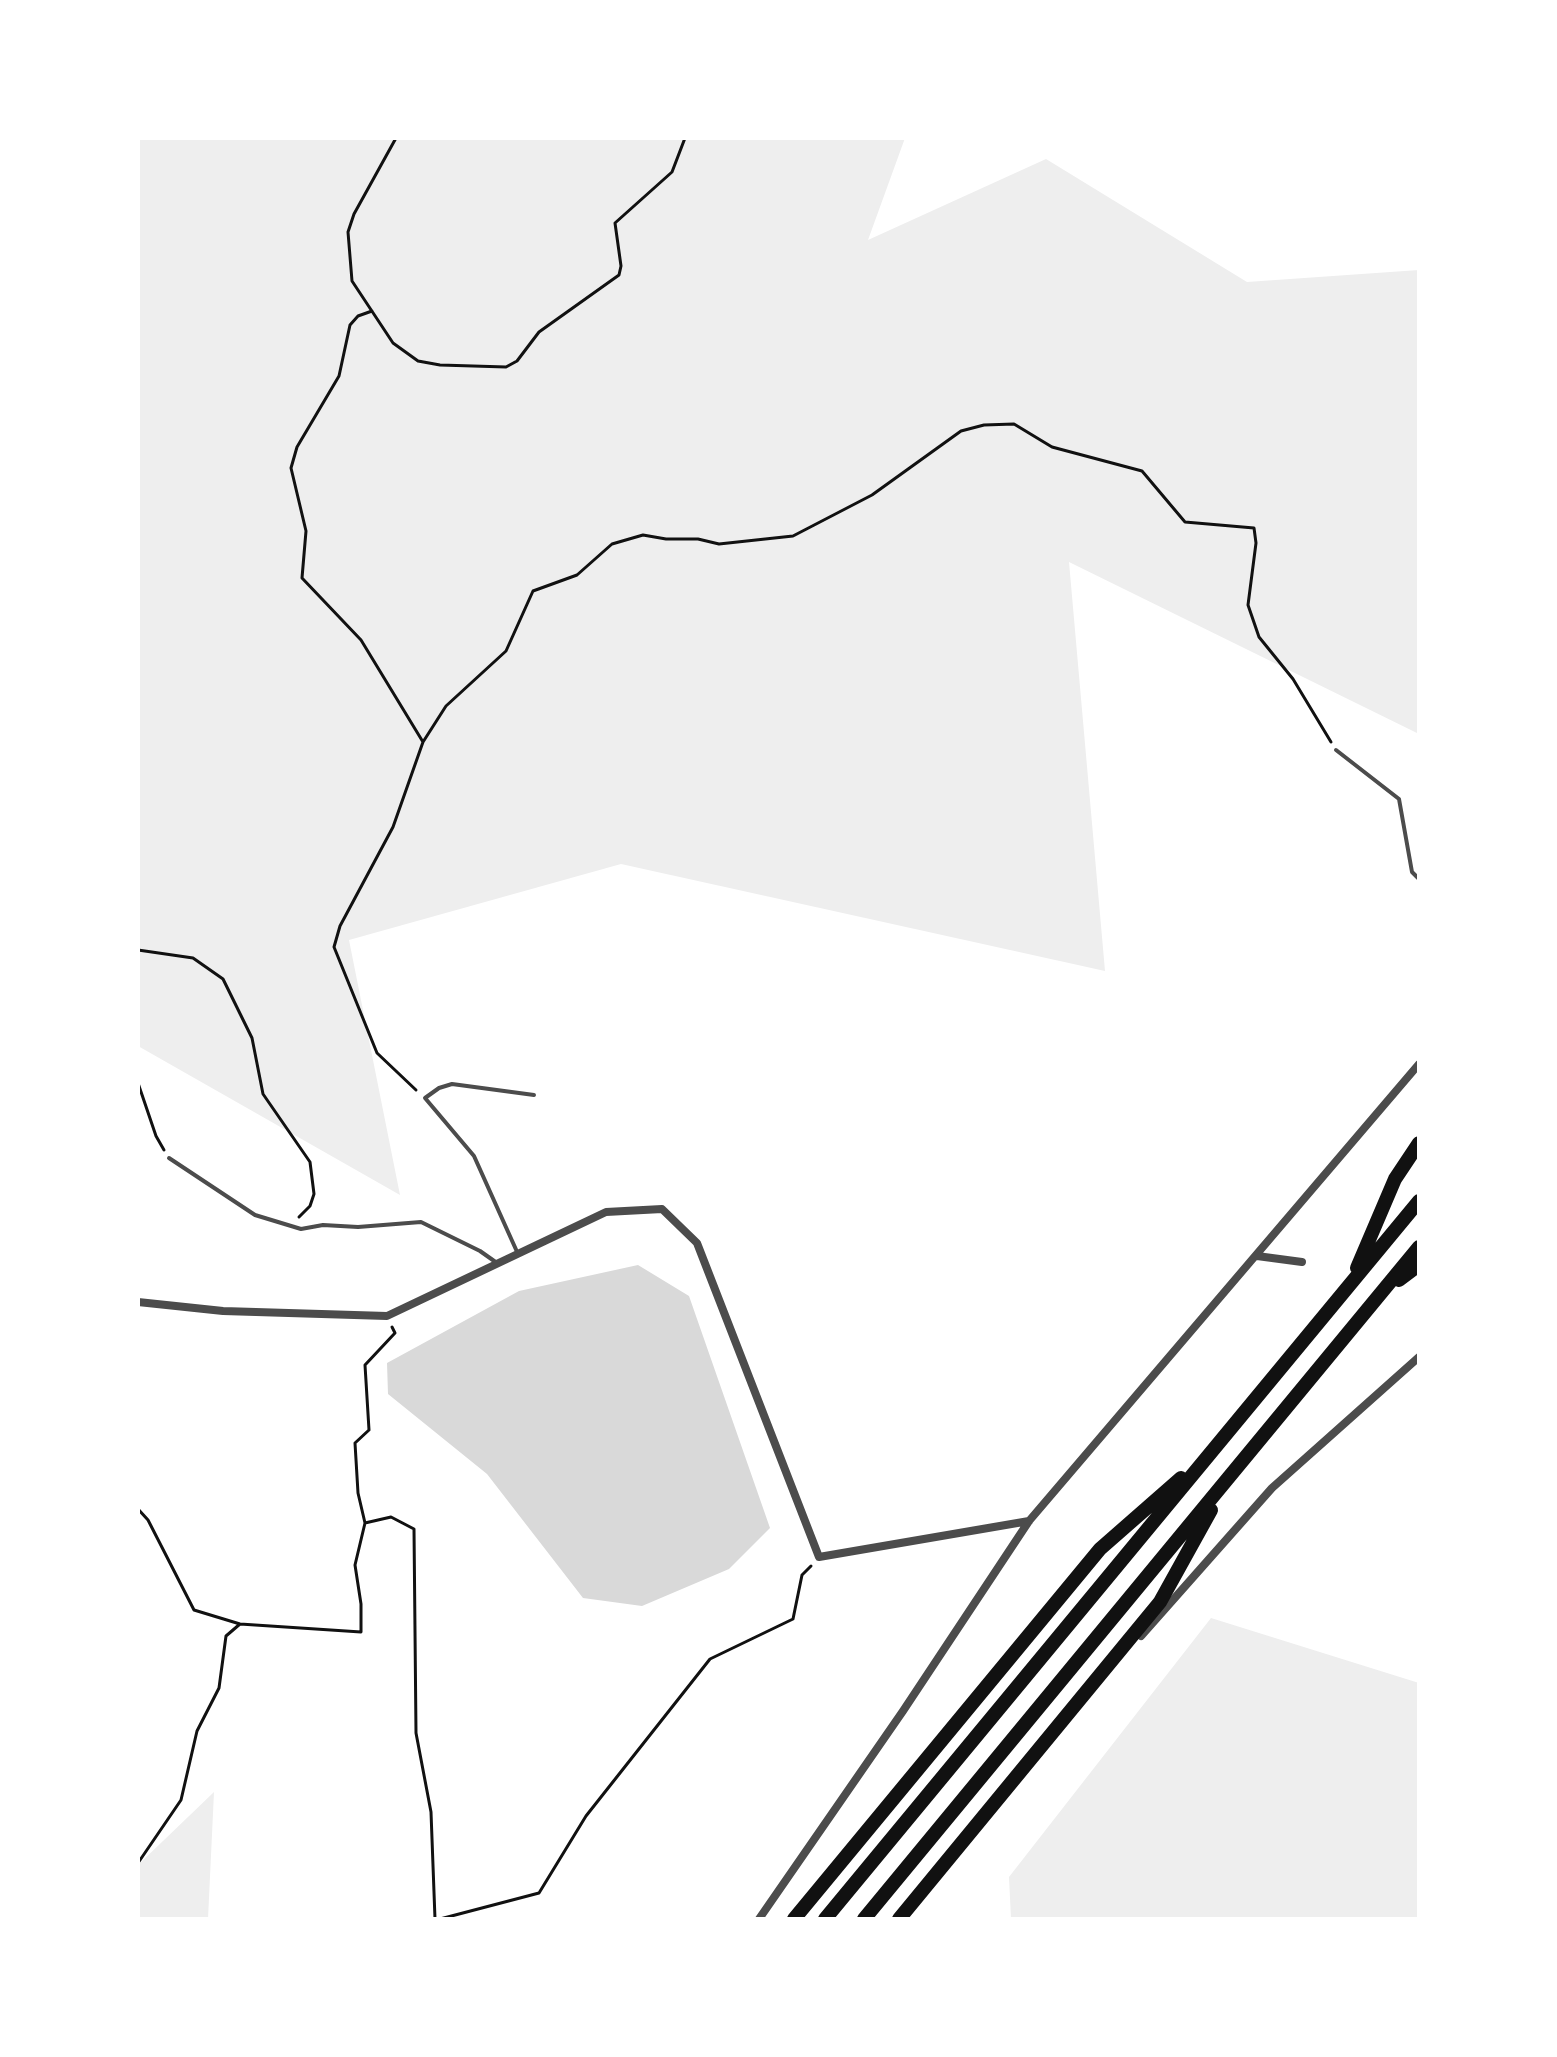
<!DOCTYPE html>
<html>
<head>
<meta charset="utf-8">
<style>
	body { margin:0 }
	#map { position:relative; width:1557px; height:2057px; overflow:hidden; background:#fff; font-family:"Golos Text",sans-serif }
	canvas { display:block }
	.frame { position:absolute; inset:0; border:140px solid #fff; pointer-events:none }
</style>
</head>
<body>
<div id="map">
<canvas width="1557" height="2057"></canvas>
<div class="frame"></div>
</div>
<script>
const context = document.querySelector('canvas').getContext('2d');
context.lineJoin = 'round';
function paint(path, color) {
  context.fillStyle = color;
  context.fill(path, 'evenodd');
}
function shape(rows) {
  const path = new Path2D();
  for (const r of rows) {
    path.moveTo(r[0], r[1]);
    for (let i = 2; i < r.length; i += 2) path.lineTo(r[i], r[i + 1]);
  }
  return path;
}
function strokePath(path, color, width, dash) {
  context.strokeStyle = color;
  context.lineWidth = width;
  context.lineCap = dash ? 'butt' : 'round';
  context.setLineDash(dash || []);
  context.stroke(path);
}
paint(shape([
	[138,138,905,138,868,240,1046,159,1247,282,1419,270,1419,734,1069,562,1105,971,621,864,349,940,400,1195,138,1046],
	[1211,1618,1419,1683,1419,1919,1011,1919,1009,1877],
	[214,1792,208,1919,138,1919,138,1865]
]), '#eee');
paint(shape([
	[638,1265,689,1296,770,1528,729,1569,642,1606,583,1598,487,1474,388,1394,387,1363,519,1291]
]), '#d9d9d9');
strokePath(shape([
	[396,138,354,214,348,232,352,281,393,343,418,361,440,365,506,367,517,361,539,332,619,275,621,266,615,223,672,172,685,138],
	[372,311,358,316,350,325,339,376,297,447,291,468,306,531,302,578,361,640,423,742],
	[138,950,193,958,223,979,252,1038,263,1094,310,1162,314,1194,310,1206,299,1217],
	[138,1083,156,1136,164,1150],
	[416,1090,377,1053,334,947,340,926,393,827,423,742,446,706,506,651,533,591,577,575,612,544,643,535,666,539,698,539,719,544,793,536,872,495,961,431,984,425,1014,424,1052,447,1142,471,1185,522,1254,528,1256,543,1248,605,1259,637,1293,679,1331,742],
	[392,1327,395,1333,365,1365,369,1430,355,1443,358,1493,365,1523,391,1517,414,1529,416,1733,431,1812,435,1919],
	[138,1509,148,1520,194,1610,240,1624,361,1632,361,1604,355,1565,365,1523],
	[138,1863,181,1800,197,1731,219,1688,226,1636,240,1624],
	[440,1919,539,1893,586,1816,710,1659,793,1619,802,1575,811,1566]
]), '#111', 3);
strokePath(shape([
	[1336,750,1399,799,1412,872,1419,879],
	[169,1158,255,1215,301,1229,323,1225,358,1227,421,1222,480,1251,497,1263],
	[518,1254,474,1156,425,1098,439,1088,452,1084,534,1095]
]), '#4c4c4c', 4);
strokePath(shape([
	[1257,1256,1302,1262],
	[138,1302,223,1311,387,1316,606,1212,662,1209,697,1243,819,1557,1029,1521],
	[1141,1636,1272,1488,1419,1357],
	[759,1919,903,1711,1029,1521,1419,1064]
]), '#4c4c4c', 8);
strokePath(shape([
	[1357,1268,1395,1179,1419,1143],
	[1399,1280,1419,1265],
	[794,1919,1100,1549,1181,1478],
	[825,1919,1419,1201],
	[864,1919,1419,1247],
	[899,1919,1160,1602,1211,1510]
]), '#111', 14);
</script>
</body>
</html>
